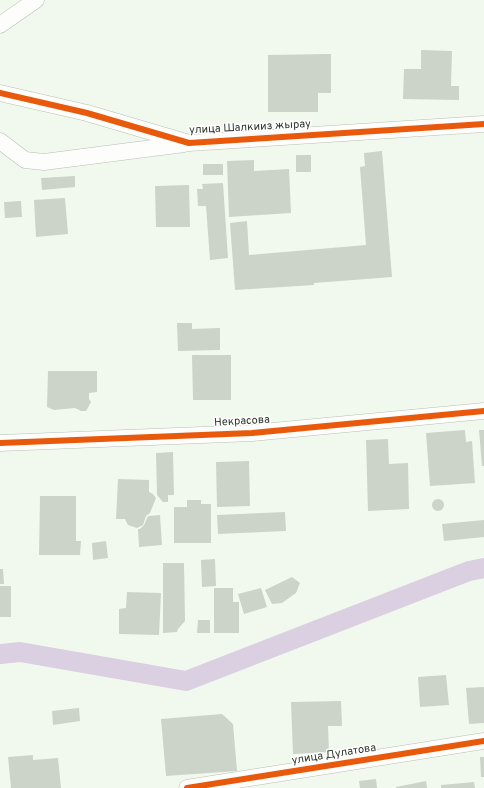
<!DOCTYPE html>
<html>
<head>
<meta charset="utf-8">
<style>
	body { margin:0 }
	canvas { display:block; background:#f1f8ee }
</style>
</head>
<body>
<canvas width="484" height="788"></canvas>
<script>
const context = document.querySelector('canvas').getContext('2d');
context.lineJoin = 'round';
function shape(rows) {
  const path = new Path2D();
  for (const r of rows) {
    if (r.length === 3) {
      path.moveTo(r[0] + r[2], r[1]);
      path.arc(r[0], r[1], r[2], 0, 2 * Math.PI);
      continue;
    }
    path.moveTo(r[0], r[1]);
    for (let i = 2; i < r.length; i += 2) path.lineTo(r[i], r[i + 1]);
  }
  return path;
}
function strokePath(path, color, width, dash) {
  context.strokeStyle = color;
  context.lineWidth = width;
  context.lineCap = dash ? 'butt' : 'round';
  context.setLineDash(dash || []);
  context.stroke(path);
}
function paint(path, color) {
  context.fillStyle = color;
  context.fill(path, 'evenodd');
}
function drawText(font, color, halo, rows, align = 'center') {
  context.font = font + ' Overpass,sans-serif';
  context.lineWidth = 3;
  context.setLineDash([]);
  context.textBaseline = 'middle';
  context.strokeStyle = halo;
  context.fillStyle = color;
  for (const [text, x, y, turn = 0] of rows) {
    context.save();
    context.translate(x, y);
    context.rotate((+turn || 0) * Math.PI / 180);
    context.textAlign = isNaN(turn) ? turn : align;
    if (halo) context.strokeText(text, 0, 0);
    context.fillText(text, 0, 0);
    context.restore();
  }
}
strokePath(shape([
	[0,654,20,652,186,681,469,571,484,568]
]), '#dbd0e1', 20);
paint(shape([
	[421,50,452,51,451,86,459,86,459,100,403,99,404,69,421,69],
	[331,54,331,93,318,93,318,112,268,112,268,55],
	[382,151,392,277,314,283,314,285,235,290,230,223,247,221,249,255,366,245,360,167,365,166,364,153],
	[296,155,311,155,311,172,296,172],
	[254,160,254,171,289,169,291,213,229,217,227,161],
	[203,164,223,164,223,175,203,175],
	[75,176,75,187,42,190,41,178],
	[223,183,228,258,210,260,206,206,198,206,197,189,203,189,202,184],
	[189,185,190,227,156,227,155,186],
	[65,198,68,234,36,237,34,200],
	[21,201,22,217,5,218,4,202],
	[177,323,192,323,192,329,220,328,220,350,178,351],
	[192,355,231,355,231,400,193,400],
	[48,371,97,371,97,392,89,393,89,399,91,402,86,411,81,411,75,408,54,410,47,407],
	[465,430,466,442,472,441,475,483,430,486,426,433],
	[479,430,484,430,484,466,482,466],
	[388,439,389,464,408,463,409,509,368,511,366,440],
	[173,452,174,495,168,495,168,502,163,502,157,495,156,453],
	[249,461,250,506,217,507,216,462],
	[118,479,149,480,149,492,153,494,156,498,150,513,146,516,143,525,137,528,128,525,125,519,116,519],
	[40,496,76,496,76,541,81,541,80,555,39,555],
	[438,505,6],
	[187,500,201,500,201,504,211,504,211,543,174,543,174,507,187,507],
	[285,512,286,531,218,534,217,515],
	[160,515,162,545,139,547,138,529,140,529,144,525,148,516],
	[484,520,484,537,444,541,442,524],
	[106,541,108,558,93,560,92,543],
	[215,559,216,586,202,587,201,560],
	[163,563,184,563,185,621,178,629,177,632,163,633],
	[0,569,3,569,4,584,0,584],
	[292,577,300,583,296,593,282,603,272,604,265,590],
	[0,586,11,586,11,617,0,617],
	[214,588,233,588,233,602,239,602,239,633,214,633],
	[261,588,267,607,244,614,238,594],
	[127,592,161,593,159,635,119,634,119,609,126,608],
	[198,620,210,620,210,633,197,633],
	[446,675,449,705,420,707,418,677],
	[484,687,484,723,469,724,466,688],
	[341,701,342,726,328,726,329,752,293,754,291,702],
	[79,708,80,721,53,725,52,711],
	[222,714,233,724,237,771,166,776,161,719],
	[33,755,33,760,58,758,61,788,11,788,8,757],
	[480,757,484,757,484,777,481,777],
	[376,779,377,788,360,788,359,781],
	[426,781,427,788,396,788,396,787],
	[474,782,475,788,441,788,441,785]
]), '#ccd4c9');
const street = shape([
	[0,25,36,0],
	[0,93,87,113,189,143,484,124],
	[0,141,25,160,44,162,184,144],
	[0,443,252,433,484,411],
	[187,788,484,741]
]);
strokePath(street, '#b8bfb5', 17);
strokePath(street, '#fdfefc', 16);
strokePath(shape([
	[0,93,87,113,189,143,484,124],
	[0,443,252,433,484,411],
	[187,788,484,741]
]), '#e8590c', 6);
drawText('11px', '#2d3529', '#fff', [
	["улица Шалкииз жырау",250,128,-3],
	["Некрасова",242,422,-3],
	["улица Дулатова",334,755,-9]
]);
</script>
</body>
</html>
